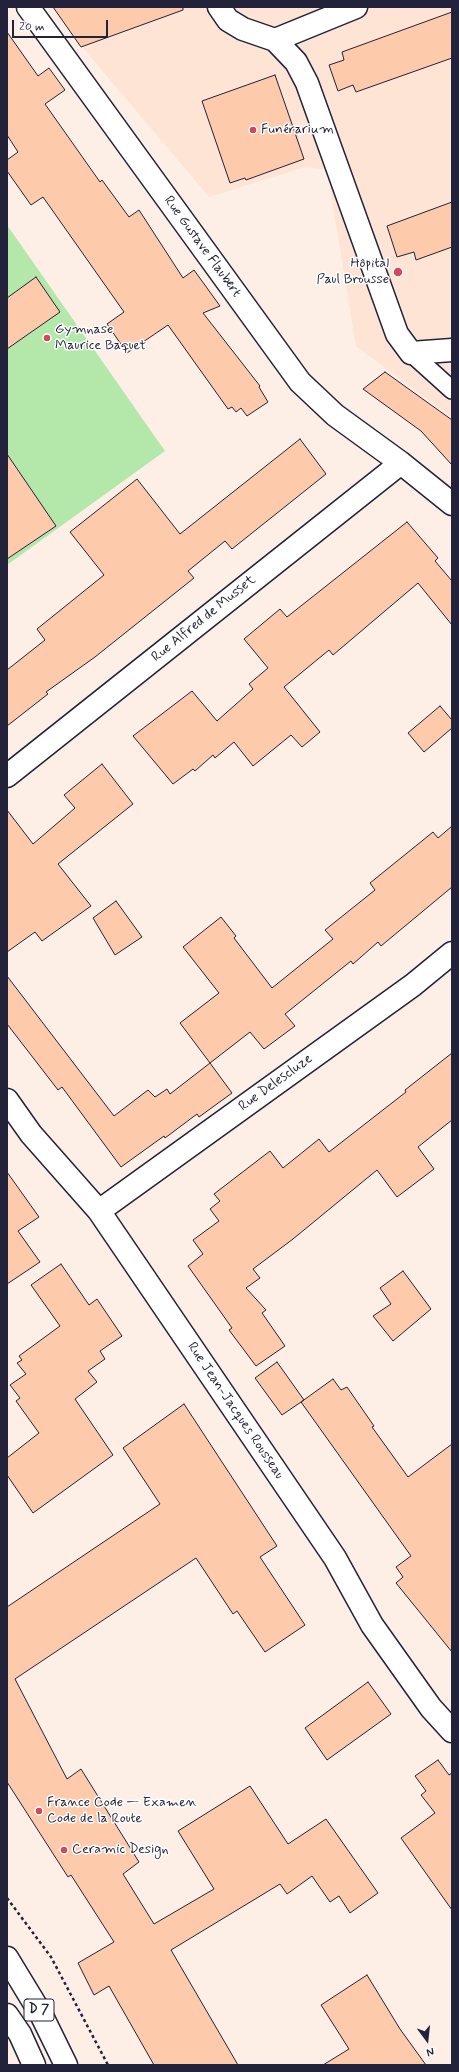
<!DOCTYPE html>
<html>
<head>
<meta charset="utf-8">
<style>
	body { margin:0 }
	#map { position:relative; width:459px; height:2072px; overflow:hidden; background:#feefe6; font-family:Mynerve,sans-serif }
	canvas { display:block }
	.frame { position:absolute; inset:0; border:8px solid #22223b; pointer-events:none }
	.north { position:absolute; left:407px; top:2020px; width:40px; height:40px; -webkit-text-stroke:3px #fff; paint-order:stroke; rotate:165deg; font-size:11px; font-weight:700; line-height:16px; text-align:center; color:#22223b }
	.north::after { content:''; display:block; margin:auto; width:14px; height:18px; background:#22223b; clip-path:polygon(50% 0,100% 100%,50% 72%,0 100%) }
	.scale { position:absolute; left:12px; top:20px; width:96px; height:18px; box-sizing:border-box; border:2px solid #22223b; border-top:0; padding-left:5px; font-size:12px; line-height:14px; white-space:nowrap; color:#22223b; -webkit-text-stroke:3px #fff; paint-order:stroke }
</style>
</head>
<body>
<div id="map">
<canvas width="459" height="2072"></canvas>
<div class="frame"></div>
<div class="north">N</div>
<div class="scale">20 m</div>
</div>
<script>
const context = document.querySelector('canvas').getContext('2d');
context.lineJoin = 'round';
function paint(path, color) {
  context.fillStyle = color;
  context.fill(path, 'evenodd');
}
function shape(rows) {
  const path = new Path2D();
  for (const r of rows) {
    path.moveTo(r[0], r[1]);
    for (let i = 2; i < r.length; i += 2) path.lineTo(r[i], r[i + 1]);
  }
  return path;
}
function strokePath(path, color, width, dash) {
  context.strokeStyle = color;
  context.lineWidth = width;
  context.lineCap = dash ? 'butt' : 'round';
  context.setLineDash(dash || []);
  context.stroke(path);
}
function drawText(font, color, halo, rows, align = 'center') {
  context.font = font + ' Mynerve,sans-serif';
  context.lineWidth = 3;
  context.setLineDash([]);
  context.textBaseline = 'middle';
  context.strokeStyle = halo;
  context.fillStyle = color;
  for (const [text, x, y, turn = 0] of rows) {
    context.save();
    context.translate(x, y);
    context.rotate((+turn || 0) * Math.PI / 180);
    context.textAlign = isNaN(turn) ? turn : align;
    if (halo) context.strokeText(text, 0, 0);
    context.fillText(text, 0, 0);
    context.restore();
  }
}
paint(shape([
	[53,7,452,7,452,418,356,346,327,170,306,167,209,197,82,47]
]), '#fee4d5');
paint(shape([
	[7,225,165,451,7,565]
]), '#b3e8aa');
const building = shape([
	[53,7,183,7,183,10,81,47,53,7],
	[452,12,452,58,356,92,353,85,338,91,329,65,344,60,342,52,452,12],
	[7,32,38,76,49,68,65,90,45,104,100,182,102,180,129,217,139,210,183,278,194,270,220,306,203,313,260,386,259,387,268,402,247,416,241,408,236,412,232,407,228,409,168,325,127,353,107,324,124,312,43,197,31,205,7,171,7,160,18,152,7,135,7,32],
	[275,75,304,159,246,180,245,178,230,183,202,101,275,75],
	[452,202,452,247,416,260,414,252,397,257,387,226,452,202],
	[36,277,60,312,7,349,7,298,36,277],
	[385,372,452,420,452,465,421,431,363,389,385,372],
	[300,439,326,474,232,549,225,541,188,571,194,578,95,657,46,692,48,694,7,726,7,670,45,640,37,629,104,575,70,532,137,479,180,534,300,439],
	[7,454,56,526,7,559,7,454],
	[407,522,438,558,435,561,452,581,452,625,418,583,333,655,329,650,284,687,320,732,302,747,291,735,253,766,234,742,215,758,213,755,195,771,193,769,173,784,133,736,192,691,217,721,253,689,249,684,268,668,244,639,280,609,287,617,407,522],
	[440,706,452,720,452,728,424,752,408,733,440,706],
	[102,764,133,804,58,864,91,906,42,941,35,932,7,952,7,810,33,844,75,808,64,795,102,764],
	[452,826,452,887,381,946,378,942,353,964,351,961,285,1014,295,1026,264,1049,250,1032,210,1063,180,1023,219,993,183,947,221,917,236,936,234,938,272,988,333,939,325,930,375,890,370,883,433,832,438,838,452,826],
	[116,901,142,937,115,955,93,918,116,901],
	[7,976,114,1116,148,1090,155,1097,167,1089,170,1094,210,1063,232,1093,199,1117,197,1114,165,1138,164,1136,121,1167,62,1087,58,1090,7,1024,7,976],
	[452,1053,452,1120,418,1147,434,1169,397,1197,377,1170,293,1239,253,1269,260,1278,246,1288,266,1310,262,1313,285,1346,256,1366,229,1330,232,1328,188,1266,203,1254,193,1240,219,1221,210,1209,220,1201,214,1194,270,1151,283,1168,319,1139,329,1152,406,1092,405,1090,452,1053],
	[7,1172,39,1217,18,1231,40,1262,7,1284,7,1172],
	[61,1264,89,1305,97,1299,122,1336,100,1351,105,1359,88,1371,97,1382,75,1399,113,1455,33,1513,7,1475,7,1458,39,1433,16,1401,20,1398,10,1385,26,1374,17,1363,22,1360,19,1356,60,1326,31,1285,61,1264],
	[403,1271,431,1309,393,1341,373,1316,391,1304,380,1288,403,1271],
	[277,1362,304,1400,282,1415,255,1378,277,1362],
	[333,1379,341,1390,347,1387,374,1426,372,1427,408,1477,452,1444,452,1652,396,1583,403,1577,396,1567,411,1556,301,1402,333,1379],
	[184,1404,277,1546,260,1557,305,1625,265,1652,237,1611,233,1614,196,1558,15,1679,67,1779,81,1769,139,1862,123,1874,154,1924,214,1889,178,1831,250,1786,288,1844,326,1819,378,1893,350,1913,339,1896,330,1902,312,1876,287,1894,280,1884,171,1950,238,2065,154,2065,109,1986,94,1995,78,1963,114,1942,71,1875,68,1877,7,1782,7,1607,160,1504,123,1448,184,1404],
	[368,1682,391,1714,327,1760,305,1728,368,1682],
	[438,1760,449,1775,452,1773,452,1910,401,1838,435,1813,421,1795,426,1791,415,1776,438,1760],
	[367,1975,400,2029,426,2065,323,2065,349,2049,321,2005,367,1975]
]);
paint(building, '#fdcbac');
strokePath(building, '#22223b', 1);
const service = shape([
	[411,353,452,390]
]);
const minor = shape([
	[28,7,300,382,335,415,401,463,452,504],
	[219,7,228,20,243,29,275,40,296,62,307,83,397,334,411,353,452,350],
	[275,40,356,7],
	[7,776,401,463],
	[7,1100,31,1134,99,1211,335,1558,372,1625,431,1708,452,1731],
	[99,1211,413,985,452,953]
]);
const primary = shape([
	[7,1958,41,2014,66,2065],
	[7,2015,20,2034,34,2065]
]);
strokePath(service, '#22223b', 20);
strokePath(minor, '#22223b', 25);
strokePath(primary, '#22223b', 25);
strokePath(shape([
	[7,1898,51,1957,108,2065]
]), '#22223b', 2.5, [3, 3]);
strokePath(service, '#fff', 17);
strokePath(minor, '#fff', 22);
strokePath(primary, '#fff', 22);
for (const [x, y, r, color] of [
	[253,130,4,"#d1495b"],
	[398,272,5,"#d1495b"],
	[47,338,4,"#d1495b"],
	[39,1811,4,"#d1495b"],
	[64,1850,4,"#d1495b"]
]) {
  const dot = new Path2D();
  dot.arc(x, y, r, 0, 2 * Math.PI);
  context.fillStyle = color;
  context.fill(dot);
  strokePath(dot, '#fff', 1.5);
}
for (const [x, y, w] of [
	[39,2010,30]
]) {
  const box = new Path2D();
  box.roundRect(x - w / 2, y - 11, w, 22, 3);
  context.fillStyle = '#fff';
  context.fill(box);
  strokePath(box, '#22223b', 1);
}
drawText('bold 13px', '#22223b', null, [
	["D 7",39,2010]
]);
drawText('14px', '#22223b', '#fff', [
	["Funérarium",261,130],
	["Hôpital",389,264,"right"],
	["Paul Brousse",389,280,"right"],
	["Gymnase",55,330],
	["Maurice Baquet",55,346],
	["France Code — Examen",47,1803],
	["Code de la Route",47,1819],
	["Ceramic Design",72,1850]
], 'left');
drawText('14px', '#22223b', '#fff', [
	["Rue Gustave Flaubert",202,247,54],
	["Rue Alfred de Musset",204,619,-39],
	["Rue Delescluze",276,1083,-36],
	["Rue Jean-Jacques Rousseau",235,1411,56]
]);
</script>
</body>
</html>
